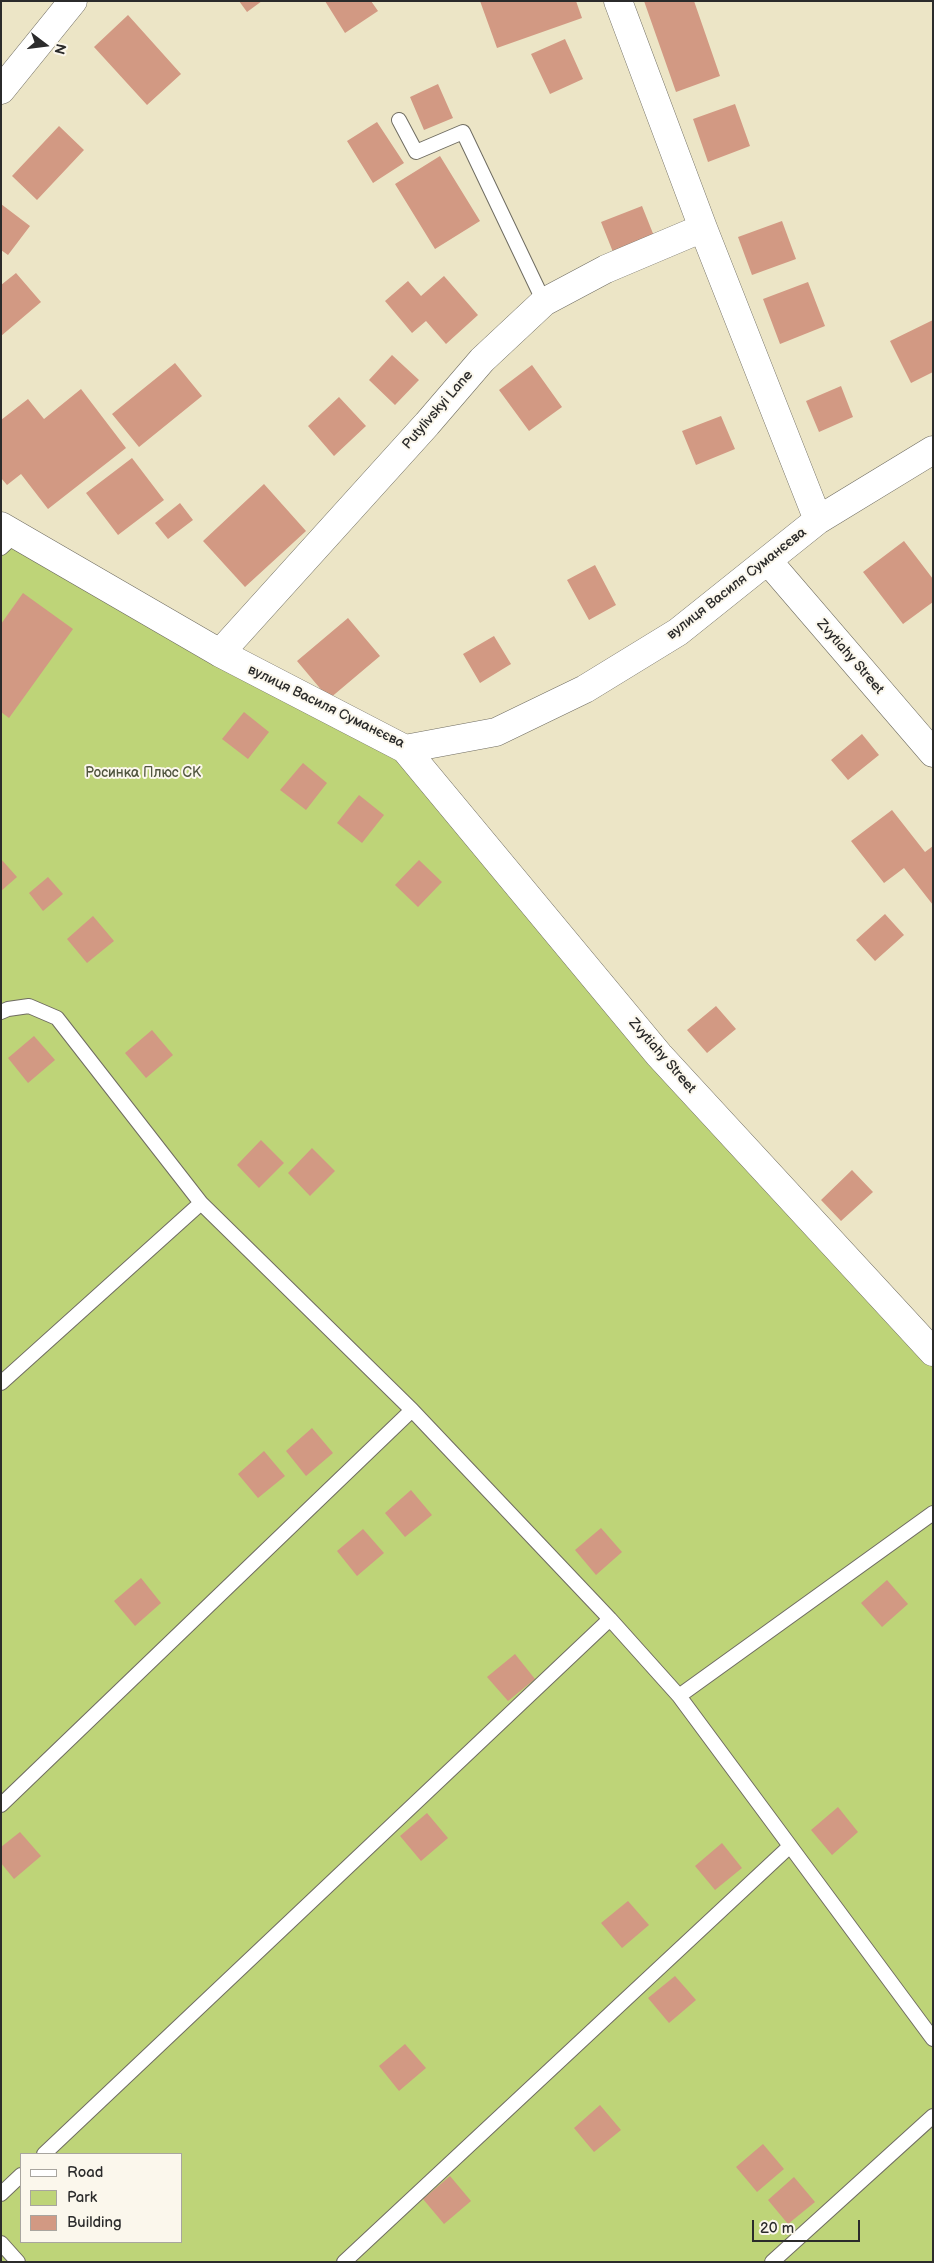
<!DOCTYPE html>
<html>
<head>
<meta charset="utf-8">
<style>
	body { margin:0 }
	#map { position:relative; width:934px; height:2263px; overflow:hidden; background:#ece5c6; font-family:"Balsamiq Sans",sans-serif }
	canvas { display:block }
	.frame { position:absolute; inset:0; border:2px solid #2b2b2b; pointer-events:none }
	.legend { position:absolute; left:20px; top:2153px; width:162px; height:90px; box-sizing:border-box; background:#fbf7ec; border:1px solid #a8a59f; margin:0; padding:6px 9px; list-style:none; font-size:15px; color:#2b2b2b }
	.legend li { display:flex; align-items:center; gap:10px; height:25px }
	.legend b { width:25px; border:1px solid #a8a59f }
	.north { position:absolute; left:20px; top:20px; width:50px; height:50px; -webkit-text-stroke:4px #fbf7ec; paint-order:stroke; rotate:105deg; font-size:14px; font-weight:700; line-height:20px; text-align:center; color:#2b2b2b }
	.north::after { content:''; display:block; margin:auto; width:18px; height:22px; background:#2b2b2b; clip-path:polygon(50% 0,100% 100%,50% 72%,0 100%) }
	.scale { position:absolute; left:752px; top:2220px; width:108px; height:22px; box-sizing:border-box; border:2px solid #2b2b2b; border-top:0; padding-left:6px; font-size:15px; line-height:18px; white-space:nowrap; color:#2b2b2b; -webkit-text-stroke:4px #fbf7ec; paint-order:stroke }
</style>
</head>
<body>
<div id="map">
<canvas width="934" height="2263"></canvas>
<div class="frame"></div>
<ul class="legend">
<li><b style="height:6px;background:#fff"></b>Road</li>
<li><b style="height:14px;background:#bed478"></b>Park</li>
<li><b style="height:14px;background:#d29983"></b>Building</li>
</ul>
<div class="north">N</div>
<div class="scale">20 m</div>
</div>
<script>
const context = document.querySelector('canvas').getContext('2d');
context.lineJoin = 'round';
function paint(path, color) {
  context.fillStyle = color;
  context.fill(path, 'evenodd');
}
function shape(rows) {
  const path = new Path2D();
  for (const r of rows) {
    path.moveTo(r[0], r[1]);
    for (let i = 2; i < r.length; i += 2) path.lineTo(r[i], r[i + 1]);
  }
  return path;
}
function strokePath(path, color, width, dash) {
  context.strokeStyle = color;
  context.lineWidth = width;
  context.lineCap = dash ? 'butt' : 'round';
  context.setLineDash(dash || []);
  context.stroke(path);
}
function drawText(font, color, halo, rows, align = 'center') {
  context.font = font + ' "Balsamiq Sans",sans-serif';
  context.lineWidth = 4;
  context.setLineDash([]);
  context.textBaseline = 'middle';
  context.strokeStyle = halo;
  context.fillStyle = color;
  for (const [text, x, y, turn = 0] of rows) {
    context.save();
    context.translate(x, y);
    context.rotate((+turn || 0) * Math.PI / 180);
    context.textAlign = isNaN(turn) ? turn : align;
    if (halo) context.strokeText(text, 0, 0);
    context.fillText(text, 0, 0);
    context.restore();
  }
}
paint(shape([
	[1,526,405,749,933,1352,933,2262,1,2262],
	[21,2154,181,2154,181,2242,21,2242]
]), '#bed478');
paint(shape([
	[239,1,262,1,247,12],
	[325,1,371,1,378,11,345,33],
	[480,1,576,1,582,18,497,48],
	[644,1,694,1,720,76,676,92],
	[128,15,181,74,147,105,94,47],
	[565,39,583,79,550,94,531,54],
	[438,84,453,118,424,130,410,97],
	[735,104,750,146,708,162,693,119],
	[377,122,404,163,373,183,347,141],
	[59,126,84,150,37,200,12,176],
	[440,156,480,221,435,249,395,184],
	[1,204,30,226,8,255,1,250],
	[642,206,654,236,613,252,601,222],
	[782,221,796,259,752,275,738,237],
	[16,273,41,302,1,336,1,285],
	[444,276,478,315,446,344,426,321,412,333,385,301,408,281,421,296],
	[808,282,825,326,780,344,763,299],
	[933,320,933,372,911,383,890,341],
	[392,355,419,380,395,405,369,380],
	[175,363,202,396,139,447,112,414],
	[532,365,562,407,529,431,499,390],
	[841,386,853,417,819,432,806,401],
	[81,389,126,448,48,509,21,474,7,485,1,478,1,420,28,399,44,419],
	[339,397,366,426,334,456,308,426],
	[721,416,735,449,696,465,682,431],
	[132,458,164,500,118,535,86,493],
	[264,484,306,531,245,587,203,541],
	[180,503,193,520,168,539,155,523],
	[904,541,933,579,933,602,903,624,863,572],
	[595,565,616,605,589,620,567,580],
	[23,593,73,629,9,718,1,712,1,624],
	[348,618,380,656,329,699,297,661],
	[494,636,511,664,480,683,463,654],
	[244,712,269,732,248,759,222,739],
	[862,734,879,755,848,780,831,760],
	[303,763,327,783,306,810,280,790],
	[359,795,384,815,362,843,337,823],
	[892,810,925,852,933,846,933,905,904,868,884,883,851,841],
	[1,859,17,877,1,891],
	[419,860,442,882,418,907,395,885],
	[48,877,63,894,43,911,29,893],
	[885,914,904,935,875,961,856,940],
	[93,916,114,941,87,963,67,939],
	[716,1006,736,1029,707,1053,687,1030],
	[152,1030,173,1055,146,1078,125,1053],
	[34,1036,55,1060,28,1083,8,1058],
	[261,1140,284,1163,259,1188,237,1165],
	[312,1148,335,1171,310,1196,288,1173],
	[852,1170,873,1192,841,1221,821,1200],
	[312,1428,333,1453,306,1476,286,1451],
	[264,1451,285,1476,258,1498,238,1474],
	[411,1490,432,1515,405,1537,385,1513],
	[601,1528,622,1552,596,1575,575,1550],
	[363,1529,384,1553,357,1576,337,1551],
	[141,1578,161,1603,135,1626,114,1601],
	[887,1580,908,1604,882,1627,861,1603],
	[515,1654,535,1679,508,1701,487,1677],
	[838,1807,858,1832,832,1855,811,1830],
	[427,1813,448,1838,421,1861,400,1836],
	[20,1832,41,1856,14,1879,1,1863,1,1847],
	[722,1843,742,1868,715,1890,695,1866],
	[628,1901,649,1925,622,1948,601,1923],
	[675,1976,696,2000,669,2023,648,1998],
	[405,2044,426,2068,399,2091,379,2066],
	[600,2105,621,2130,594,2152,574,2128],
	[763,2144,784,2169,757,2192,736,2167],
	[450,2176,471,2201,444,2224,423,2199],
	[794,2177,815,2202,788,2224,768,2200]
]), '#d29983');
const lane = shape([
	[399,120,416,152,463,132,544,302],
	[1,548,15,535],
	[1,1012,8,1009,29,1006,57,1018,201,1203,412,1410,610,1619,679,1696,933,2039],
	[1,1383,201,1203],
	[679,1696,933,1513],
	[1,1805,412,1410],
	[44,2154,610,1619],
	[1,2194,21,2175],
	[1,2243,18,2262],
	[344,2262,789,1847],
	[772,2262,933,2116]
]);
const street = shape([
	[618,1,703,228,818,520],
	[1,90,73,1],
	[1,526,220,653,405,749,496,732,585,689,678,632,818,520,933,450],
	[768,561,933,753],
	[220,653,427,424,482,360,544,302,606,269,703,228],
	[405,749,659,1055,933,1352]
]);
strokePath(lane, '#6f6c61', 16);
strokePath(street, '#6f6c61', 29);
strokePath(lane, '#fff', 14);
strokePath(street, '#fff', 28);
drawText('14px', '#2b2b2b', '#fbf7ec', [
	["Putylivskyi Lane",438,410,-49],
	["вулиця Василя Суманєєва",737,584,-38],
	["Zvytiahy Street",850,657,49],
	["вулиця Василя Суманєєва",326,707,26],
	["Zvytiahy Street",662,1056,49]
]);
drawText('14px', '#50553e', '#fbf7ec', [
	["Росинка Плюс СК",143,773]
]);
</script>
</body>
</html>
